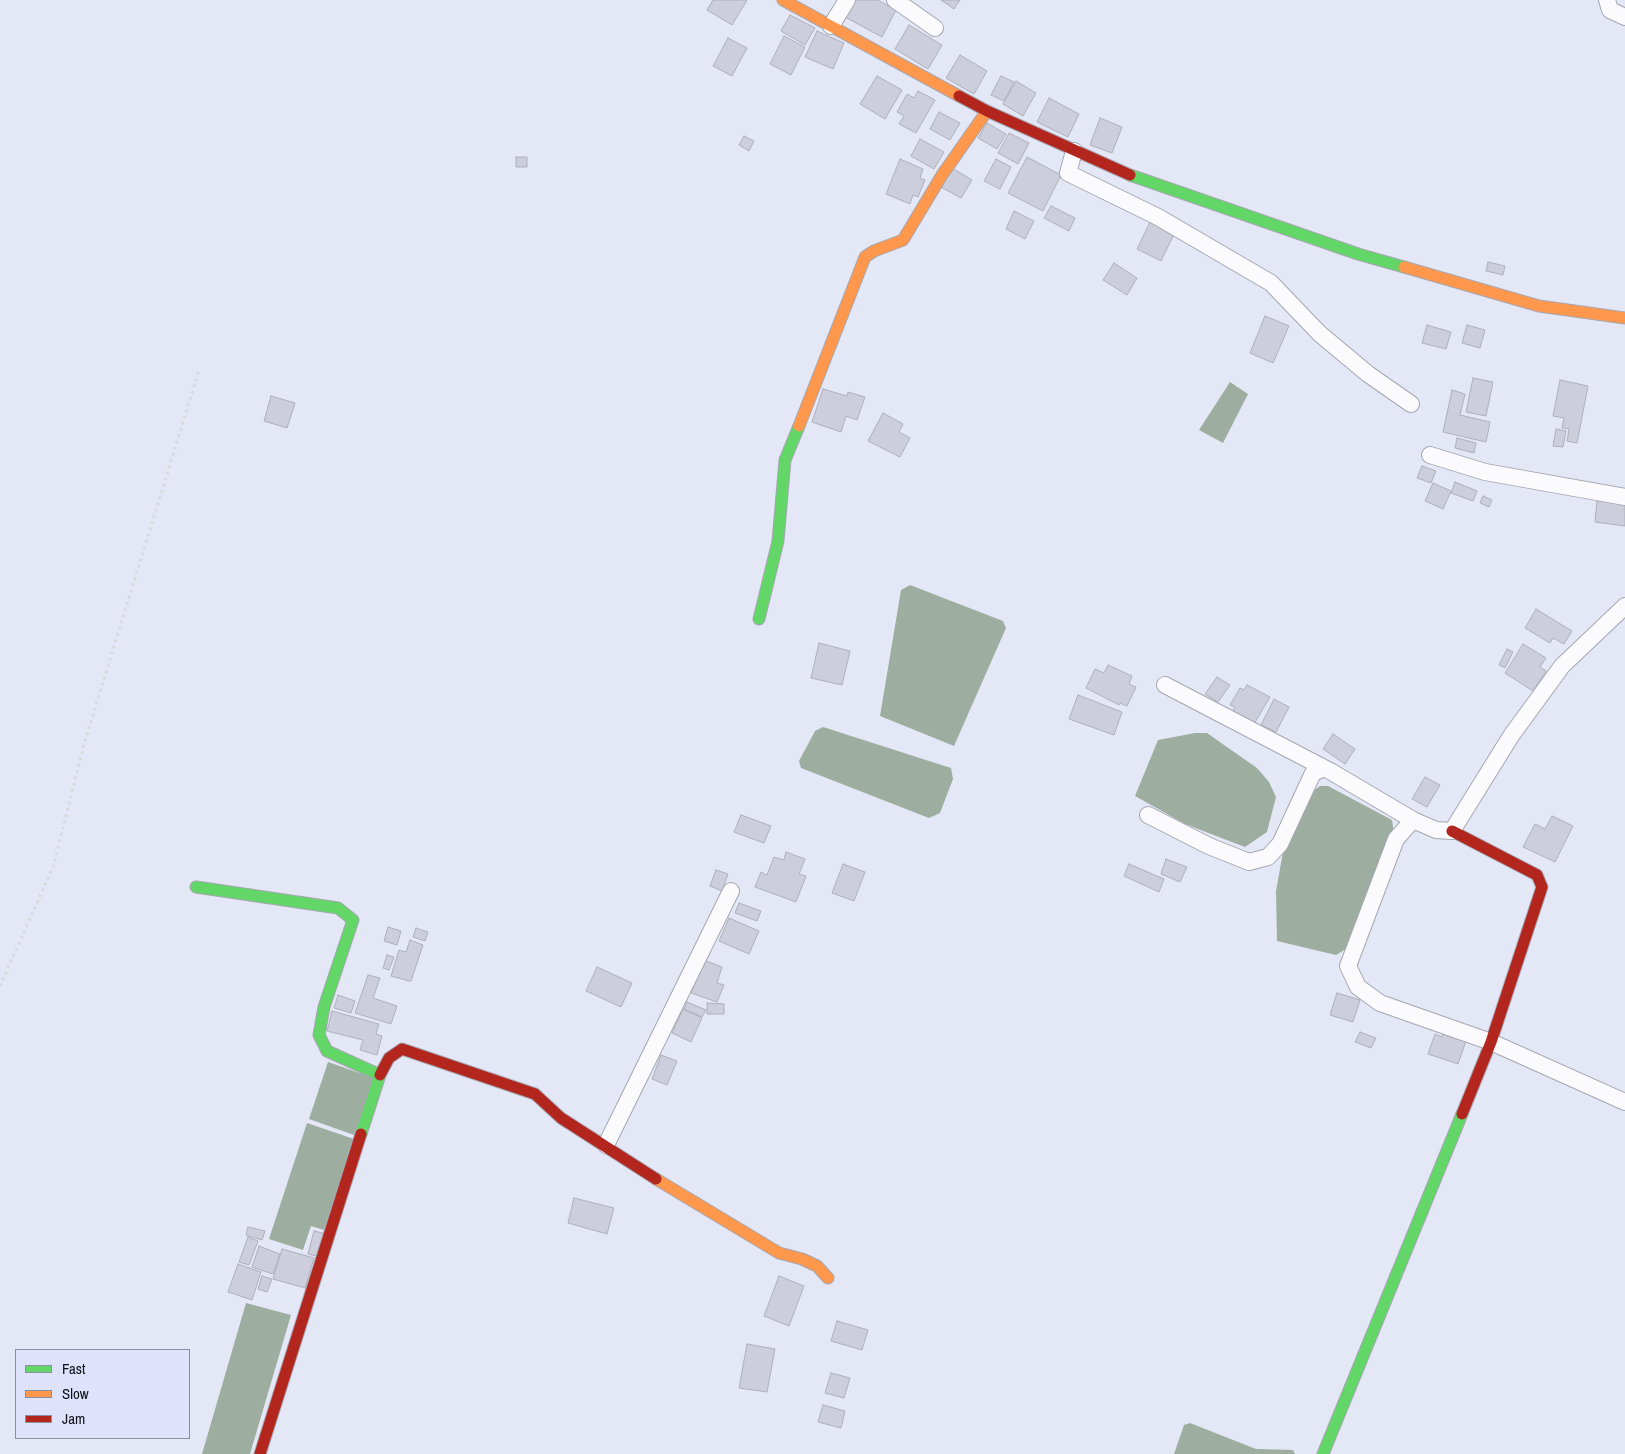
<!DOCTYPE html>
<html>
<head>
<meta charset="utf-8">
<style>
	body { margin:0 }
	#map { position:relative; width:1625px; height:1454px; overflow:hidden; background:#e4e7f5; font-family:"Archivo Narrow",sans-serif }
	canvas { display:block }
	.legend { position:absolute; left:15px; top:1349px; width:175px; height:90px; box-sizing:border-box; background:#dee2fb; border:1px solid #8c8fa1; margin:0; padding:6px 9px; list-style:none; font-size:15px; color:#11121a }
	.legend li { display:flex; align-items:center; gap:10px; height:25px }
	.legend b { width:25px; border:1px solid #8c8fa1 }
</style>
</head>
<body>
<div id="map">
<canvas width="1625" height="1454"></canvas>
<ul class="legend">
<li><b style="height:6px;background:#63d668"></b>Fast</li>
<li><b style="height:6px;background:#ff974d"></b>Slow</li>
<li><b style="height:6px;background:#b3261e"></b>Jam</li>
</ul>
</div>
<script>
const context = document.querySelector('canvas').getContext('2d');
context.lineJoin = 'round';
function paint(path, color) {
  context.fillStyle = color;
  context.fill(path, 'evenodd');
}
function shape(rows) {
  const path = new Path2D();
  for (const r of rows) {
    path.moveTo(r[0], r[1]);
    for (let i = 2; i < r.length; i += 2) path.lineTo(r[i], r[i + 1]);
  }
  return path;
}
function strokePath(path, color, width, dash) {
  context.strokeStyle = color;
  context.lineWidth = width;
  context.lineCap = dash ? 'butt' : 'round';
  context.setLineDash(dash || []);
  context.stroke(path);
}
paint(shape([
	[1230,382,1248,394,1223,443,1199,430],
	[910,585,1003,621,1006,628,954,746,880,716,901,590],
	[823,727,951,768,953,779,940,813,929,818,801,768,799,761,815,731],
	[1195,733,1207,733,1257,768,1269,782,1276,797,1267,832,1245,847,1185,824,1135,796,1158,740],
	[1320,786,1328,786,1392,820,1393,827,1393,837,1346,949,1336,955,1277,941,1276,891,1283,852,1310,793],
	[328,1062,374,1078,354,1135,309,1119],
	[307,1123,354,1139,324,1230,311,1226,303,1250,269,1239],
	[246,1303,291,1315,250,1454,202,1454],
	[1190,1423,1256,1449,1293,1450,1295,1454,1174,1454,1184,1425]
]), '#9daea1');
const building = shape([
	[713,0,747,0,732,25,707,10,713,0],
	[855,0,878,0,896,10,882,37,845,17,855,0],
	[941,0,960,0,954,9,941,0],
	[790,15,815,28,805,45,781,31,790,15],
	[909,25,942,45,928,69,895,49,909,25],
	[817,31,844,43,833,69,805,57,817,31],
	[784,36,805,47,791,75,770,64,784,36],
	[728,38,747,48,732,76,713,66,728,38],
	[960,55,987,71,974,94,946,78,960,55],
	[877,76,902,90,885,119,860,104,877,76],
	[1001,76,1014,82,1004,101,991,95,1001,76],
	[1016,81,1036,93,1023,116,1003,104,1016,81],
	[918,91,935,100,916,133,899,124,904,116,897,112,907,94,914,98,918,91],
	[1049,98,1079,114,1068,137,1037,122,1049,98],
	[939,112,960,123,950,140,930,129,939,112],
	[1100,118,1122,127,1112,153,1090,145,1100,118],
	[987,123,1006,134,997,149,978,138,987,123],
	[1009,133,1029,143,1018,164,998,153,1009,133],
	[744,136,754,141,749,151,739,145,744,136],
	[920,139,944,152,934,169,911,156,920,139],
	[516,157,527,157,527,167,516,167,516,157],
	[1027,157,1061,175,1043,211,1008,193,1027,157],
	[900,159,923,169,920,178,925,180,918,197,913,195,910,204,886,194,900,159],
	[996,159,1011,167,1000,189,984,181,996,159],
	[952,168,972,180,961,198,941,187,952,168],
	[1051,206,1075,218,1069,231,1044,218,1051,206],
	[1014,211,1034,221,1025,239,1006,229,1014,211],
	[1151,220,1175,232,1161,261,1137,249,1151,220],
	[1488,262,1505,266,1503,275,1486,271,1488,262],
	[1114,263,1137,278,1127,295,1103,280,1114,263],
	[1265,316,1289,326,1273,363,1250,353,1265,316],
	[1427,325,1451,332,1446,349,1422,343,1427,325],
	[1467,325,1485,330,1480,348,1462,343,1467,325],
	[1473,378,1493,382,1486,416,1466,412,1473,378],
	[1560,380,1588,386,1577,443,1567,441,1569,429,1562,428,1564,418,1553,416,1560,380],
	[823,389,847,396,848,392,865,397,857,420,846,416,841,432,812,422,823,389],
	[1452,390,1465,394,1460,415,1490,422,1486,442,1443,432,1452,390],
	[271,396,295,403,287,428,264,421,271,396],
	[883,413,903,424,899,432,910,438,900,457,868,441,883,413],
	[1556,429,1566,431,1563,447,1553,446,1556,429],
	[1457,438,1476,443,1474,453,1455,448,1457,438],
	[1422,466,1436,471,1431,483,1417,478,1422,466],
	[1455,482,1477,491,1473,501,1451,493,1455,482],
	[1433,483,1451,491,1443,509,1425,501,1433,483],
	[1483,496,1492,500,1489,507,1480,503,1483,496],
	[1597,500,1625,503,1625,526,1595,522,1597,500],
	[1536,609,1572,631,1564,644,1553,638,1550,643,1525,628,1536,609],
	[819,643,850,651,842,685,811,678,819,643],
	[1523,644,1546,658,1540,667,1546,671,1533,691,1505,673,1523,644],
	[1507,649,1513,652,1505,668,1499,665,1507,649],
	[1108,665,1132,676,1129,684,1136,687,1127,706,1120,703,1119,705,1086,688,1095,669,1104,673,1108,665],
	[1217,677,1230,685,1218,702,1205,694,1217,677],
	[1247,685,1270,697,1254,724,1232,712,1235,707,1230,705,1240,688,1244,690,1247,685],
	[1078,695,1122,712,1114,735,1069,719,1078,695],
	[1274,699,1289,707,1276,732,1261,725,1274,699],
	[1333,734,1355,749,1345,764,1323,749,1333,734],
	[1425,777,1440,785,1427,807,1412,799,1425,777],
	[741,815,771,826,764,843,734,832,741,815],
	[1552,816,1573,826,1555,862,1523,847,1535,824,1545,829,1552,816],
	[786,852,805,859,799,874,806,876,796,902,755,887,761,872,767,875,774,857,784,860,786,852],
	[1166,859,1187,867,1180,882,1161,874,1166,859],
	[843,864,865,872,854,901,832,893,843,864],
	[1129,864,1164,879,1159,892,1124,876,1129,864],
	[716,870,728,874,722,891,710,886,716,870],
	[739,903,761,911,757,921,735,913,739,903],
	[729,918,759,931,749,954,719,941,729,918],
	[388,927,401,931,397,945,384,941,388,927],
	[416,928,428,932,425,941,413,937,416,928],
	[410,940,423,945,411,981,409,981,391,976,399,950,406,952,410,940],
	[387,955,394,957,389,970,383,968,387,955],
	[704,960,722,967,717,983,724,985,717,1002,691,993,704,960],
	[597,967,632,983,621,1007,586,991,597,967],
	[368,975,380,978,373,998,397,1006,391,1024,355,1013,368,975],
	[1337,993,1360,1000,1353,1022,1330,1015,1337,993],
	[338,995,355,1001,351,1013,334,1008,338,995],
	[687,1002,706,1010,702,1017,684,1009,687,1002],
	[707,1003,724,1004,724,1014,707,1014,707,1003],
	[683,1009,702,1018,691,1042,672,1033,683,1009],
	[332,1011,379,1024,376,1034,382,1036,377,1055,360,1050,363,1040,327,1031,332,1011],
	[1444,1029,1466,1041,1458,1064,1428,1054,1435,1034,1442,1037,1444,1029],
	[1360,1032,1376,1038,1371,1048,1355,1042,1360,1032],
	[661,1055,677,1061,667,1085,652,1079,661,1055],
	[574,1198,614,1208,607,1234,568,1223,574,1198],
	[248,1227,265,1231,262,1240,246,1235,248,1227],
	[314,1231,326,1234,320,1257,308,1254,314,1231],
	[248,1237,258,1241,249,1265,239,1262,248,1237],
	[259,1246,280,1254,273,1274,252,1267,259,1246],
	[282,1249,314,1258,305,1288,273,1279,282,1249],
	[238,1264,261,1272,252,1300,228,1292,238,1264],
	[262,1276,272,1279,267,1292,258,1289,262,1276],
	[779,1276,804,1286,789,1326,764,1316,779,1276],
	[837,1321,868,1330,862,1350,831,1341,837,1321],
	[747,1344,775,1349,767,1392,739,1388,747,1344],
	[831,1373,850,1378,844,1398,825,1393,831,1373],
	[823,1405,845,1411,841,1428,818,1422,823,1405]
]);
paint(building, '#cccfdb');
strokePath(building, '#adafba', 1);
const street = shape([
	[895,0,935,28],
	[1607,0,1610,10,1625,17],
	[831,26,847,0],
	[1074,151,1068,173,1158,217,1271,283,1320,334,1368,374,1411,404],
	[1430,455,1485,472,1625,497],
	[1165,685,1330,771,1413,820,1436,830,1452,831,1511,736,1562,666,1625,606],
	[1148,815,1209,846,1249,862,1268,857,1280,844,1313,773,1324,768],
	[1413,820,1396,839,1348,966,1358,987,1380,1003,1491,1042,1625,1102],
	[606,1145,731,891]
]);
const fast = shape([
	[1130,175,1358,254,1404,267],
	[759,619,778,541,785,460,799,426],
	[196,887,338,908,353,920,324,1007,319,1035,327,1051,380,1075,361,1134],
	[1323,1454,1462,1114]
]);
const slow = shape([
	[783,0,959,96],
	[1404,267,1539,306,1625,318],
	[799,426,865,257,874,251,903,240,942,175,987,111],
	[656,1179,779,1253,802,1259,817,1266,828,1278]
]);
const jam = shape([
	[959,96,987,111,1130,175],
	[1452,831,1537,875,1542,887,1491,1042,1462,1114],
	[380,1075,389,1058,402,1049,535,1094,561,1118,656,1179],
	[260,1454,361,1134]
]);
strokePath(street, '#a5a7b2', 18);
strokePath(fast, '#a5a7b2', 13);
strokePath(slow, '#a5a7b2', 13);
strokePath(jam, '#a5a7b2', 13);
strokePath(shape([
	[0,986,53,867,84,744,199,370]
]), '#d7d8dc', 3, [2.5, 4]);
strokePath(street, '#fbfbfe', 16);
strokePath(fast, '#63d668', 11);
strokePath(slow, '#ff974d', 11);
strokePath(jam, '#b3261e', 11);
</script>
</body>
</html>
